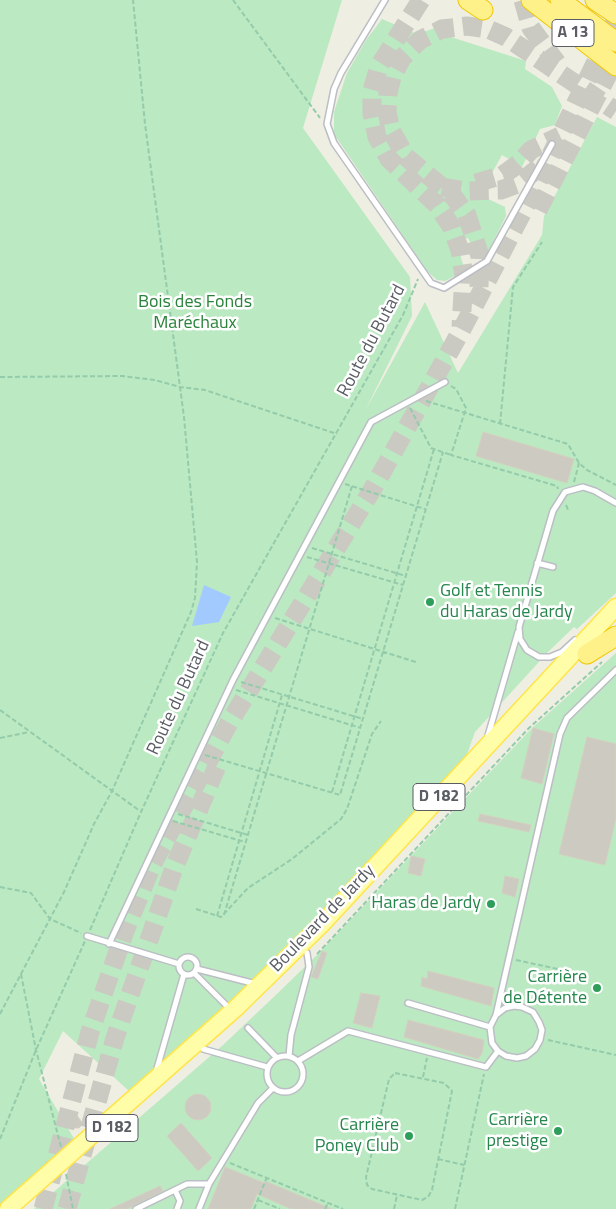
<!DOCTYPE html>
<html>
<head>
<meta charset="utf-8">
<style>
	body { margin:0 }
	canvas { display:block; background:#efeee2 }
</style>
</head>
<body>
<canvas width="616" height="1209"></canvas>
<script>
const context = document.querySelector('canvas').getContext('2d');
context.lineJoin = 'round';
function paint(path, color) {
  context.fillStyle = color;
  context.fill(path, 'evenodd');
}
function shape(rows) {
  const path = new Path2D();
  for (const r of rows) {
    if (r.length === 3) {
      path.moveTo(r[0] + r[2], r[1]);
      path.arc(r[0], r[1], r[2], 0, 2 * Math.PI);
      continue;
    }
    path.moveTo(r[0], r[1]);
    for (let i = 2; i < r.length; i += 2) path.lineTo(r[i], r[i + 1]);
  }
  return path;
}
function strokePath(path, color, width, dash) {
  context.strokeStyle = color;
  context.lineWidth = width;
  context.lineCap = dash ? 'butt' : 'round';
  context.setLineDash(dash || []);
  context.stroke(path);
}
function drawText(font, color, halo, rows, align = 'center') {
  context.font = font + ' "Titillium Web",sans-serif';
  context.lineWidth = 5;
  context.setLineDash([]);
  context.textBaseline = 'middle';
  context.strokeStyle = halo;
  context.fillStyle = color;
  for (const [text, x, y, turn = 0] of rows) {
    context.save();
    context.translate(x, y);
    context.rotate((+turn || 0) * Math.PI / 180);
    context.textAlign = isNaN(turn) ? turn : align;
    if (halo) context.strokeText(text, 0, 0);
    context.fillText(text, 0, 0);
    context.restore();
  }
}
paint(shape([
	[0,0,342,0,303,128,410,277,412,316,365,411,425,302,458,373,542,235,544,216,597,117,616,127,616,593,577,629,574,627,548,652,475,732,466,757,364,870,257,977,182,1046,129,1091,63,1031,39,1079,76,1142,3,1209,0,1209],
	[382,19,417,34,435,28,451,37,526,61,525,69,552,87,562,106,555,125,540,129,522,167,502,155,480,195,505,207,506,216,488,252,481,248,473,248,468,238,456,241,465,271,445,281,437,280,427,271,334,134,334,112,347,73,366,40],
	[616,653,616,1209,34,1209,223,1045,279,992,321,951,532,728]
]), '#bbe9c1');
paint(shape([
	[204,585,231,597,219,622,192,626]
]), '#a2caff');
const building = shape([
	[483,432,574,459,567,483,476,456,483,432],
	[533,728,554,734,542,784,521,778,533,728],
	[587,737,616,744,616,818,605,865,559,854,587,737],
	[480,814,531,825,529,832,478,821,480,814],
	[411,856,425,859,421,876,408,873,411,856],
	[505,876,519,879,515,897,502,893,505,876],
	[322,951,327,953,318,979,311,977,322,951],
	[428,971,494,988,491,1006,421,986,422,977,427,979,428,971],
	[361,993,380,996,372,1028,353,1023,361,993],
	[408,1020,484,1040,482,1053,478,1059,404,1037,408,1020],
	[198,1107,13],
	[76,1114,83,1124,79,1128,73,1128,64,1117,76,1114],
	[181,1123,212,1158,198,1171,167,1136,181,1123],
	[225,1167,264,1183,265,1181,332,1209,291,1209,257,1194,251,1209,208,1209,225,1167],
	[160,1186,163,1191,127,1209,110,1209,160,1186]
]);
paint(building, '#cccac1');
strokePath(building, '#d4d1bf', 1);
strokePath(shape([
	[421,0,379,66,372,91,372,113,377,137,389,159,437,205,451,226,460,250,464,276,461,327],
	[523,0,531,28,557,63],
	[476,183,503,175,518,164,531,150,560,136],
	[442,187,466,191,501,190,520,183,543,164],
	[538,210,616,59],
	[479,287,480,256,467,215,453,196,406,157,391,130,387,112,388,93,392,77,402,58,420,40,442,29,467,26,488,29,506,37,616,111],
	[43,1209,90,1032,125,931,153,863,229,723,372,490,461,331,532,194,616,20],
	[67,1209,115,1038,174,868,217,766]
]), '#cacac2', 19, [19, 9]);
const lane = shape([
	[385,0,341,73,334,89,327,124,334,143,431,283,444,288,487,261,552,144],
	[537,563,553,567],
	[575,640,562,652,550,657,539,657,527,650,520,639,519,627,553,511,565,492,583,487,595,491,616,503],
	[487,739,518,632],
	[87,936,179,964],
	[109,944,233,680,371,422,445,382],
	[188,966,9],
	[197,969,256,984],
	[194,973,226,1005],
	[408,1003,490,1027],
	[496,1015,505,1008,514,1006,522,1007,533,1012,539,1022,542,1030,540,1040,535,1049,526,1056,517,1058,506,1056,498,1051,492,1043,490,1027,496,1015,560,734,567,718,616,670],
	[248,1028,276,1057],
	[203,1049,267,1067],
	[285,1074,18],
	[289,1056,291,1035,309,967,307,953],
	[298,1061,348,1031,486,1067,498,1051],
	[156,1072,184,974],
	[175,1190,180,1201,177,1209],
	[136,1209,187,1184,209,1184],
	[199,1209,209,1184,258,1103,273,1088]
]);
const primary = shape([
	[8,1209,236,1008,322,924,616,607]
]);
const highway = shape([
	[468,0,483,10],
	[531,0,616,66],
	[560,0,616,42],
	[595,0,616,14],
	[587,654,616,636]
]);
strokePath(lane, '#bcbec5', 8);
strokePath(primary, '#ffe54b', 19);
strokePath(highway, '#f1c600', 21);
strokePath(shape([
	[233,0,320,118],
	[0,377,122,376,155,380,180,387,205,390,337,434],
	[451,386,456,389,466,408,451,455,557,486,558,489],
	[426,401,568,444,579,463,587,470,616,485],
	[410,408,431,448,451,455],
	[500,424,513,287,542,242],
	[574,482,579,463],
	[345,484,425,509],
	[566,505,569,512],
	[312,548,406,576],
	[307,557,403,585],
	[275,618,416,662],
	[241,682,363,719],
	[236,690,361,728],
	[0,710,140,811],
	[0,738,29,732],
	[205,755,340,795,443,452],
	[332,792,434,449],
	[178,814,248,835],
	[173,821,245,842],
	[0,887,31,893,50,919,81,933],
	[196,909,221,917,248,888,292,859,341,819,347,809,372,734,381,721],
	[224,915,352,486],
	[217,916,282,695],
	[90,930,141,812,223,633,403,315,418,279],
	[317,954,529,728,602,662],
	[516,960,581,974],
	[21,974,36,1050,61,1147],
	[0,1014,64,892,94,824,112,791,191,612,195,598,197,562,184,417,145,124,133,0],
	[548,1040,616,1055],
	[395,1073,444,1083,452,1091,432,1190,428,1197,422,1200,372,1189,367,1185,366,1177,389,1079,395,1073],
	[423,1077,427,1058],
	[0,1139,36,1050,85,941],
	[438,1159,464,1165],
	[230,1163,343,1209],
	[66,1174,73,1209],
	[258,1200,280,1209],
	[254,1209,267,1177],
	[325,1209,328,1203],
	[394,1209,397,1195],
	[455,1209,484,1074]
]), '#94cbab', 2, [5, 2.5]);
strokePath(lane, '#fff', 5);
strokePath(primary, '#fffda7', 16);
strokePath(highway, '#fff189', 19);
for (const [x, y, r, color] of [
	[430,602,5,"#2e9e5b"],
	[491,904,5,"#2e9e5b"],
	[597,988,5,"#2e9e5b"],
	[558,1131,5,"#2e9e5b"],
	[409,1136,5,"#2e9e5b"]
]) {
  const dot = new Path2D();
  dot.arc(x, y, r, 0, 2 * Math.PI);
  context.fillStyle = color;
  context.fill(dot);
  strokePath(dot, '#fff', 2);
}
for (const [x, y, w] of [
	[573,33,42],
	[439,797,52],
	[112,1128,52]
]) {
  const box = new Path2D();
  box.roundRect(x - w / 2, y - 13.5, w, 27, 4);
  context.fillStyle = '#fff';
  context.fill(box);
  strokePath(box, '#5a5d64', 1);
}
drawText('bold 16px', '#5a5d64', null, [
	["A 13",573,33],
	["D 182",439,797],
	["D 182",112,1128]
]);
drawText('18px', '#2a833a', '#fff', [
	["Bois des Fonds",195,303],
	["Maréchaux",195,324]
]);
drawText('18px', '#5a5d64', '#fff', [
	["Route du Butard",372,341,-62],
	["Route du Butard",179,698,-65],
	["Boulevard de Jardy",323,919,-46]
]);
drawText('18px', '#27864d', '#fff', [
	["Golf et Tennis",440,592,"left"],
	["du Haras de Jardy",440,613,"left"],
	["Haras de Jardy",481,904],
	["Carrière",587,978],
	["de Détente",587,999],
	["Carrière",548,1121],
	["prestige",548,1142],
	["Carrière",399,1126],
	["Poney Club",399,1147]
], 'right');
</script>
</body>
</html>
